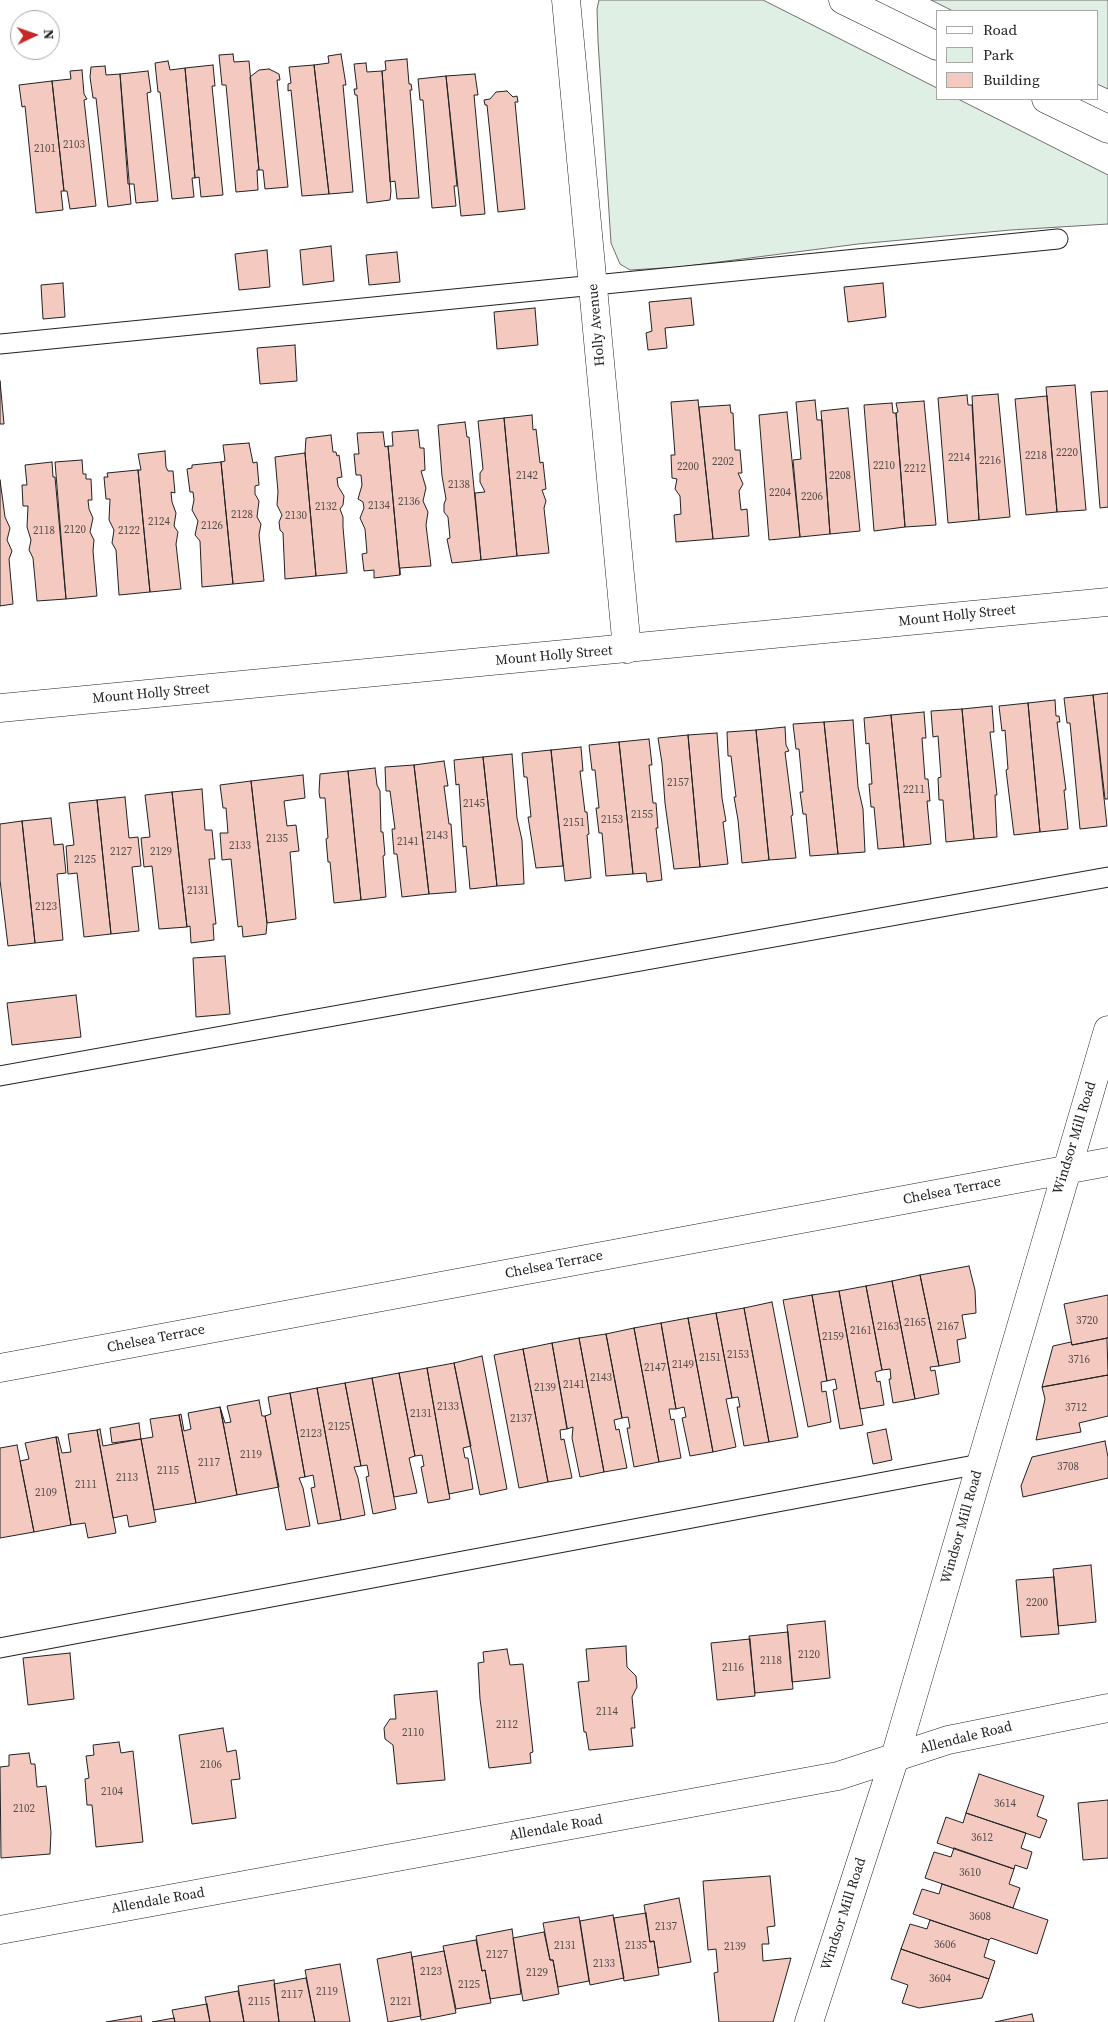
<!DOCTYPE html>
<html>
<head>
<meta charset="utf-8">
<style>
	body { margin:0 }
	#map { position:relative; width:1108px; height:2022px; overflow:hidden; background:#fff; font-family:"Source Serif 4",serif }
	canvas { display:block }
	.legend { position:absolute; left:936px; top:10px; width:162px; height:90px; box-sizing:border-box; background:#fff; border:1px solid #a7a7a7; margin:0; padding:6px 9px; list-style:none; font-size:15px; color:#222 }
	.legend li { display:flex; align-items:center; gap:10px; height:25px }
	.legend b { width:25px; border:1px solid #a7a7a7 }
	.north { position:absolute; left:10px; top:10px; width:50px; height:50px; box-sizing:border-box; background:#fff; border:1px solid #a7a7a7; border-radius:50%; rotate:87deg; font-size:14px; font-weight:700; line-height:20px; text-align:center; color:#222 }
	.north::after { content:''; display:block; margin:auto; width:18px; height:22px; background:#c62828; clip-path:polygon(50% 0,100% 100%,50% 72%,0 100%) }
</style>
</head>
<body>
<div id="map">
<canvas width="1108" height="2022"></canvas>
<ul class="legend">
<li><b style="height:6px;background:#fff"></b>Road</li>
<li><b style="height:14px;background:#e0efe3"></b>Park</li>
<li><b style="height:14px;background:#f3c9c0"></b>Building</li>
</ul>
<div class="north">N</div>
</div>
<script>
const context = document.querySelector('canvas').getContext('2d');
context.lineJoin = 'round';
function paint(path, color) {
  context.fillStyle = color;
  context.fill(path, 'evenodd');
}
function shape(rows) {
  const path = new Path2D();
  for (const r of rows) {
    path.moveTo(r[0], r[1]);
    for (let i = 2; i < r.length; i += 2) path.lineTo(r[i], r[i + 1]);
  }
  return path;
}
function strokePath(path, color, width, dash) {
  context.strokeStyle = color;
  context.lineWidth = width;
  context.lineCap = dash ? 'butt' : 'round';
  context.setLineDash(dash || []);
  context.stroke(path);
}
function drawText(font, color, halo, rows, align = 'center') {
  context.font = font + ' "Source Serif 4",serif';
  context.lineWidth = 4;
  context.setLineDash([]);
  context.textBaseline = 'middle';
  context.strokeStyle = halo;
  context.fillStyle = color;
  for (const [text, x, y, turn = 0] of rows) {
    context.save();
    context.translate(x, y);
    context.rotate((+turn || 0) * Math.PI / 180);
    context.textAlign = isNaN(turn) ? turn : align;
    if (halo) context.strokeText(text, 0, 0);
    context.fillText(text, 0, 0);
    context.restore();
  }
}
const green = shape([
	[599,0,763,0,937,88,937,99,958,99,1108,175,1108,224,1011,230,858,244,680,267,630,270,620,264,611,243,598,41,597,9,599,0],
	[931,0,1108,0,1108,89,1097,84,1097,11,953,11,931,0]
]);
paint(green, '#e0efe3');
strokePath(green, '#6f6f6f', 1);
const building = shape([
	[233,54,234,62,249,61,259,170,257,170,258,190,236,192,226,85,222,85,219,55,233,54],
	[341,54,346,85,343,85,353,192,329,194,314,65,329,63,328,56,341,54],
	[407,59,409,84,411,84,412,90,410,90,419,198,397,199,395,181,390,182,382,71,386,70,385,61,407,59],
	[168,61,170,70,185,68,195,178,192,178,194,197,172,199,160,92,158,92,155,63,168,61],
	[366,63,367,72,382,71,391,191,390,200,367,203,357,95,355,95,354,89,357,89,354,64,366,63],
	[213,65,215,86,212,86,223,195,201,197,199,177,195,178,185,68,213,65],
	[314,65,329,194,302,196,291,90,288,91,288,84,291,83,289,67,314,65],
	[105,66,106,75,120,74,131,204,108,207,96,98,93,98,90,77,91,67,105,66],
	[269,69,279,74,280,80,277,80,288,187,265,189,263,170,259,170,250,77,259,70,269,69],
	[82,70,84,94,87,99,84,100,96,206,70,209,67,191,64,191,52,81,71,79,70,71,82,70],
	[148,71,151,92,147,93,158,201,136,203,134,184,128,184,120,74,148,71],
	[475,74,478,95,474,95,485,214,461,216,446,76,475,74],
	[446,76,457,186,454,186,456,206,432,208,423,100,420,100,418,79,446,76],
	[52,81,64,191,61,191,63,210,36,213,25,106,22,107,19,85,52,81],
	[507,91,513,97,517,96,518,102,515,102,525,209,498,212,487,105,485,105,484,100,490,99,496,92,507,91],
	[331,246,334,281,303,285,300,250,331,246],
	[267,250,270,287,239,290,235,254,267,250],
	[397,252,400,282,369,285,366,255,397,252],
	[63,283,65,317,43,319,41,285,63,283],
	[883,283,886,317,848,322,844,287,883,283],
	[691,298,694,325,665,328,667,348,648,350,646,333,652,331,649,302,691,298],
	[535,308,538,345,497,349,494,312,535,308],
	[295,345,297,381,260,384,257,348,295,345],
	[0,381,4,424,0,424,0,381],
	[1075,385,1086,510,1057,512,1046,387,1075,385],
	[1108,391,1108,507,1100,508,1091,392,1108,391],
	[998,394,1010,517,979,520,972,396,998,394],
	[967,395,968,405,972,405,979,520,948,523,938,398,967,395],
	[1047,396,1057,512,1026,515,1015,399,1047,396],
	[698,400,713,539,676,542,674,515,681,514,680,496,675,489,677,479,672,478,671,455,675,455,671,402,698,400],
	[815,400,817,420,822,420,830,534,800,537,793,460,801,459,796,402,815,400],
	[924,401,936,525,905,527,896,413,898,412,896,403,924,401],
	[892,403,893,413,896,413,905,527,874,531,864,405,892,403],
	[730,405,731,413,733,413,735,450,740,450,742,473,738,473,743,484,739,491,741,510,747,509,749,536,713,539,699,407,730,405],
	[848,408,860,531,830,534,821,411,848,408],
	[787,412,800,537,769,540,759,415,787,412],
	[532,415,533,430,536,429,540,463,543,462,546,489,542,490,546,501,544,508,549,553,517,556,504,418,532,415],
	[504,418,517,556,481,560,475,493,485,492,480,482,480,473,483,469,478,421,504,418],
	[465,422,467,437,469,437,481,560,452,563,447,539,450,538,448,517,444,512,444,504,446,499,442,476,438,425,465,422],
	[418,430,420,448,424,448,425,470,421,471,426,488,423,501,428,512,426,525,431,566,400,568,400,575,388,446,393,446,392,432,418,430],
	[383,432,385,447,388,446,400,575,374,578,374,570,364,571,362,554,367,553,365,529,360,518,364,508,363,502,358,499,362,485,361,475,356,475,354,454,359,454,357,433,383,432],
	[331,435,333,452,336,452,337,456,339,455,342,477,337,478,338,486,344,496,343,505,340,509,343,517,343,527,347,573,316,576,305,453,306,438,331,435],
	[249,443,253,463,257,462,259,485,255,486,255,494,259,501,257,517,261,524,259,535,264,581,233,584,221,462,225,461,223,445,249,443],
	[165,451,166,467,168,471,173,471,175,493,171,492,172,502,176,513,174,526,178,532,176,544,181,589,150,592,138,470,141,470,138,454,165,451],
	[305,453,316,576,285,579,283,533,280,530,279,522,282,515,277,505,278,492,275,457,305,453],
	[82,460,83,474,86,474,86,479,91,479,92,500,88,500,89,509,93,518,90,532,94,540,93,551,97,596,66,599,55,462,82,460],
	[52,462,53,477,55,477,66,599,37,601,33,558,29,550,31,540,27,527,28,506,23,506,22,485,27,485,25,465,52,462],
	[221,462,233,584,202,587,200,541,195,535,198,521,192,510,194,500,193,492,190,492,187,469,192,468,192,465,221,462],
	[138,470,150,592,119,595,116,550,112,543,114,530,109,520,110,499,106,499,104,477,108,477,107,473,138,470],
	[0,480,5,517,10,528,7,540,12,551,9,559,13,604,0,606,0,480],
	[1108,693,1108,799,1105,799,1093,695,1108,693],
	[1093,695,1107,826,1080,829,1070,723,1067,723,1064,698,1093,695],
	[1055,700,1056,716,1059,716,1060,722,1057,722,1066,790,1064,790,1068,829,1040,832,1028,703,1055,700],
	[1028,703,1040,832,1014,835,1006,770,1008,769,1005,730,1002,731,999,706,1028,703],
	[992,706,994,732,990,732,997,795,995,795,997,837,974,839,962,709,992,706],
	[962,709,974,839,946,842,943,800,939,800,938,778,941,777,938,736,933,737,931,711,962,709],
	[924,712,926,738,922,738,925,779,928,779,930,801,927,801,931,844,904,847,891,715,924,712],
	[891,715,904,847,878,849,874,807,871,807,869,784,872,784,869,743,866,744,864,718,891,715],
	[853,720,858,787,863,809,865,852,838,854,824,722,853,720],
	[824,722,838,854,810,856,806,814,803,814,800,792,803,792,799,749,796,749,793,724,824,722],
	[785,727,786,745,789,751,785,752,793,815,791,816,796,858,769,860,756,730,785,727],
	[756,730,769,860,742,863,738,820,734,797,736,797,731,756,728,756,727,732,756,730],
	[717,733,722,798,726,821,723,822,728,864,700,867,688,735,717,733],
	[688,735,700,867,674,869,665,803,662,763,658,738,688,735],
	[649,739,652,765,649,765,653,803,656,803,658,828,656,828,662,880,647,882,646,873,633,874,619,742,649,739],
	[619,742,633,874,606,876,602,833,599,833,596,808,599,808,595,770,592,770,589,745,619,742],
	[581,747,583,771,580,771,585,812,587,812,589,834,587,835,591,878,565,881,551,750,581,747],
	[551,750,563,866,536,868,528,817,531,817,527,777,524,777,522,753,551,750],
	[512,754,517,818,522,840,524,884,497,886,483,757,512,754],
	[483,757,497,886,470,889,466,846,463,847,459,784,456,785,454,760,483,757],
	[444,761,448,786,444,786,449,824,451,824,456,892,429,894,414,765,444,761],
	[414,765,429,894,402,897,397,854,394,854,392,829,395,829,390,791,386,791,385,767,414,765],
	[375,768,377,785,380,791,381,832,383,832,385,855,383,856,386,897,361,900,348,771,375,768],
	[348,771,361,900,334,903,330,862,328,862,326,839,328,838,325,798,320,798,319,792,320,774,348,771],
	[303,775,305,798,284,801,287,826,296,825,299,851,290,852,296,919,267,923,251,781,303,775],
	[251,781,267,923,266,934,243,937,242,926,238,927,231,859,222,860,220,833,228,833,226,808,223,808,220,785,251,781],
	[202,789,205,830,212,830,215,859,209,859,216,924,213,924,214,940,191,943,190,926,187,927,172,792,202,789],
	[172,792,187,927,159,929,152,866,144,867,141,838,150,837,145,795,172,792],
	[125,797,129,838,138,837,141,866,132,867,139,931,111,934,97,800,125,797],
	[97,800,111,934,84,937,77,873,68,874,66,846,74,845,69,803,97,800],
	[51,818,54,845,63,844,66,873,57,874,63,940,35,943,22,821,51,818],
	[22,821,35,943,8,946,0,880,0,824,22,821],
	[225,956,230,1014,196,1017,193,958,225,956],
	[76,995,81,1037,12,1045,7,1003,76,995],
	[969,1266,975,1290,976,1313,962,1315,966,1338,957,1340,960,1362,939,1366,920,1275,969,1266],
	[920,1275,939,1366,930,1367,931,1371,935,1370,939,1394,915,1399,892,1281,920,1275],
	[892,1281,915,1399,893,1403,889,1379,891,1379,890,1369,882,1370,866,1286,892,1281],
	[866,1286,882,1370,875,1372,877,1382,880,1381,884,1405,860,1409,839,1291,866,1286],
	[839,1291,863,1425,840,1429,833,1390,837,1389,835,1379,827,1381,812,1295,839,1291],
	[812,1295,827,1381,821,1382,822,1392,826,1391,831,1422,808,1427,783,1300,812,1295],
	[1108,1295,1108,1338,1072,1345,1064,1304,1108,1295],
	[772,1302,798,1437,769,1442,744,1308,772,1302],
	[744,1308,769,1442,744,1446,737,1407,740,1407,738,1397,732,1398,716,1313,744,1308],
	[716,1313,732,1398,726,1399,736,1447,713,1452,688,1318,716,1313],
	[688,1318,713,1452,690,1456,682,1418,686,1417,684,1407,676,1409,661,1323,688,1318],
	[661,1323,676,1409,669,1409,671,1420,674,1419,681,1458,659,1462,634,1328,661,1323],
	[634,1328,659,1462,634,1467,627,1428,630,1428,628,1417,622,1418,606,1334,634,1328],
	[606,1334,622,1418,614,1420,616,1430,619,1429,627,1468,604,1472,579,1338,606,1334],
	[579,1338,604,1472,580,1477,572,1438,573,1427,567,1429,552,1343,579,1338],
	[1107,1338,1108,1375,1042,1387,1053,1346,1071,1342,1072,1345,1107,1338],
	[552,1343,567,1427,567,1429,560,1430,561,1440,564,1439,572,1478,548,1482,523,1349,552,1343],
	[523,1349,548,1482,519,1488,494,1355,523,1349],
	[482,1356,507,1489,480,1495,454,1363,482,1356],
	[454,1363,471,1446,463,1448,465,1458,468,1458,473,1489,449,1494,427,1368,454,1363],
	[427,1368,450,1499,428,1503,421,1467,424,1466,422,1455,415,1456,399,1373,427,1368],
	[399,1373,415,1456,409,1458,417,1493,394,1497,372,1378,399,1373],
	[1108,1375,1108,1416,1079,1423,1081,1432,1036,1440,1045,1399,1042,1387,1108,1375],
	[372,1378,396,1509,373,1514,366,1477,369,1476,367,1465,361,1466,345,1383,372,1378],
	[345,1383,361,1466,354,1467,358,1478,365,1515,341,1520,317,1388,345,1383],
	[317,1388,341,1520,318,1524,311,1488,315,1487,313,1475,305,1477,290,1393,317,1388],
	[290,1393,305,1477,299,1478,303,1488,310,1526,286,1530,265,1416,271,1414,268,1397,290,1393],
	[259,1400,262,1416,265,1416,279,1487,237,1495,220,1407,225,1423,231,1422,227,1406,259,1400],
	[220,1407,237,1495,196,1503,179,1415,181,1414,184,1431,191,1429,188,1413,220,1407],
	[179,1415,196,1503,154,1510,141,1439,153,1437,150,1419,179,1415],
	[139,1423,141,1439,112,1443,110,1428,139,1423],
	[100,1429,103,1446,141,1439,156,1522,129,1527,127,1515,113,1518,97,1430,100,1429],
	[886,1429,892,1460,873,1464,867,1433,886,1429],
	[97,1430,116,1533,88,1538,85,1523,71,1525,56,1437,58,1437,62,1453,71,1452,68,1434,97,1430],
	[56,1437,71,1525,34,1532,20,1461,29,1459,25,1443,56,1437],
	[1105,1441,1108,1457,1108,1478,1023,1497,1021,1486,1032,1457,1105,1441],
	[17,1445,34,1532,0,1538,0,1448,17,1445],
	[1091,1565,1096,1622,1058,1626,1053,1569,1091,1565],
	[1054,1577,1059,1634,1021,1637,1016,1580,1054,1577],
	[825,1621,830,1678,792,1682,787,1625,825,1621],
	[788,1632,793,1689,755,1693,749,1636,788,1632],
	[750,1639,755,1696,717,1700,711,1643,750,1639],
	[626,1646,627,1667,636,1676,637,1687,632,1697,635,1728,631,1728,633,1746,589,1750,586,1732,584,1732,578,1682,589,1681,586,1649,626,1646],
	[507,1649,510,1665,523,1664,533,1752,530,1753,531,1763,489,1768,480,1699,478,1663,484,1662,483,1652,507,1649],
	[70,1653,74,1699,28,1705,23,1658,70,1653],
	[437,1691,445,1780,397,1784,393,1745,385,1739,384,1728,390,1719,396,1719,394,1695,437,1691],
	[223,1728,227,1752,236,1750,240,1779,231,1780,236,1818,192,1824,179,1735,223,1728],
	[119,1742,121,1753,133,1751,143,1842,96,1847,92,1805,87,1805,85,1779,89,1778,86,1756,94,1755,93,1745,119,1742],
	[29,1753,31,1764,35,1764,37,1787,46,1786,51,1832,50,1854,1,1858,0,1767,9,1766,9,1755,29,1753],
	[979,1774,1044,1796,1037,1816,1047,1820,1040,1838,966,1813,979,1774],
	[1108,1800,1108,1858,1083,1860,1078,1803,1108,1800],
	[966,1813,1026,1833,1021,1848,1032,1852,1027,1869,1015,1865,1014,1869,937,1843,946,1817,963,1823,966,1813],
	[954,1848,1014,1869,1009,1884,1020,1888,1013,1908,925,1878,934,1852,951,1857,954,1848],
	[770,1876,775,1926,767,1927,769,1944,762,1944,763,1961,791,1958,773,2022,719,2022,714,1973,718,1972,716,1949,708,1950,703,1881,770,1876],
	[942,1884,1048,1920,1037,1954,991,1938,989,1940,913,1914,922,1889,939,1894,942,1884],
	[679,1898,691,1962,658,1968,654,1941,650,1942,644,1905,679,1898],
	[646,1913,650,1942,654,1941,659,1975,624,1981,614,1918,646,1913],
	[613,1915,624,1978,590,1985,580,1921,613,1915],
	[579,1917,589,1981,558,1987,553,1960,550,1960,543,1923,579,1917],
	[930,1920,989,1940,984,1957,995,1961,989,1979,901,1949,910,1924,927,1929,930,1920],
	[512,1929,521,1994,490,1999,485,1970,482,1971,476,1936,512,1929],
	[544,1932,550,1960,553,1960,559,1994,523,2001,513,1938,544,1932],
	[476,1940,482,1971,485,1970,491,2003,456,2009,443,1946,476,1940],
	[901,1949,989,1979,982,1998,919,2008,902,2003,908,1985,891,1979,901,1949],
	[444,1951,456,2013,421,2020,412,1957,444,1951],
	[411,1952,421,2016,388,2022,377,1959,411,1952],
	[340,1964,350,2022,315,2022,305,1970,340,1964],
	[306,1978,315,2022,279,2022,274,1984,306,1978],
	[274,1980,279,2022,244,2022,238,1986,274,1980],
	[238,1991,244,2022,210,2022,205,1997,238,1991],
	[207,2004,210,2022,175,2022,172,2010,207,2004],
	[1032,2014,1034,2022,995,2022,1032,2014],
	[141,2016,142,2022,106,2022,141,2016],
	[174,2018,175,2022,152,2022,174,2018]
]);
paint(building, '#f3c9c0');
strokePath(building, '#222', 1);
const service = shape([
	[0,344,1058,239],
	[0,1076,1108,877],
	[0,1648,980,1464]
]);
const minor = shape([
	[566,0,627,649],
	[843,0,937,46],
	[1046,99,1108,129],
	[0,708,1108,602],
	[0,1368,1108,1162],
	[0,1930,838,1776,948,1740,1108,1708],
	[809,2022,895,1757,1108,1030]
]);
strokePath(service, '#222', 21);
strokePath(minor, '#222', 29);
strokePath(service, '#fff', 19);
strokePath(minor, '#fff', 28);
drawText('11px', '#564c4a', null, [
	["2103",74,145],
	["2101",45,149],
	["2220",1067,453],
	["2218",1036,456],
	["2214",959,458],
	["2216",990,461],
	["2202",723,462],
	["2210",884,466],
	["2200",688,467],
	["2212",915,469],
	["2142",527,476],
	["2208",840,476],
	["2138",459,485],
	["2204",780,493],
	["2206",812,497],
	["2136",409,502],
	["2134",379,506],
	["2132",326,507],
	["2128",242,515],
	["2130",296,516],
	["2124",159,522],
	["2126",212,526],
	["2120",75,530],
	["2118",44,531],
	["2122",129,531],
	["2157",678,783],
	["2211",914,790],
	["2145",474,804],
	["2155",642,815],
	["2153",612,820],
	["2151",574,823],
	["2143",437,836],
	["2135",277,839],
	["2141",408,842],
	["2133",240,846],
	["2127",121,852],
	["2129",161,852],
	["2125",85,860],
	["2131",198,891],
	["2123",46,907],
	["3720",1087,1321],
	["2165",915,1323],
	["2163",888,1327],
	["2167",948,1327],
	["2161",861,1331],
	["2159",833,1337],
	["2153",738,1355],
	["2151",710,1358],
	["3716",1079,1360],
	["2149",683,1365],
	["2147",655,1368],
	["2143",601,1378],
	["2141",574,1385],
	["2139",545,1388],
	["2133",448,1407],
	["3712",1076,1408],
	["2131",421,1414],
	["2137",521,1419],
	["2125",339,1427],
	["2123",311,1434],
	["2119",251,1455],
	["2117",209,1463],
	["3708",1068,1467],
	["2115",168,1471],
	["2113",127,1478],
	["2111",86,1485],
	["2109",46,1493],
	["2200",1037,1603],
	["2120",809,1655],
	["2118",771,1661],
	["2116",733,1668],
	["2114",607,1712],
	["2112",507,1725],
	["2110",413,1733],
	["2106",211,1765],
	["2104",112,1792],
	["3614",1005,1804],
	["2102",24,1809],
	["3612",982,1838],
	["3610",970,1873],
	["3608",980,1917],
	["2137",666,1927],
	["3606",945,1945],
	["2131",565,1946],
	["2135",636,1946],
	["2139",735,1947],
	["2127",497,1955],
	["2133",604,1964],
	["2123",431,1972],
	["2129",537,1973],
	["3604",940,1979],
	["2125",469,1985],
	["2119",327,1992],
	["2117",292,1995],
	["2115",259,2002],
	["2121",401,2002]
]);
drawText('14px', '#222', '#fff', [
	["Holly Avenue",597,325,-95],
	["Mount Holly Street",957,616,-6],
	["Mount Holly Street",554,656,-5],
	["Mount Holly Street",151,694,-5],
	["Windsor Mill Road",1075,1138,-73],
	["Chelsea Terrace",952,1191,-11],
	["Chelsea Terrace",554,1265,-11],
	["Chelsea Terrace",156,1339,-11],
	["Windsor Mill Road",962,1527,-74],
	["Allendale Road",966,1738,-14],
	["Allendale Road",556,1828,-10],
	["Allendale Road",158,1901,-10],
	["Windsor Mill Road",844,1914,-72]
]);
</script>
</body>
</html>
